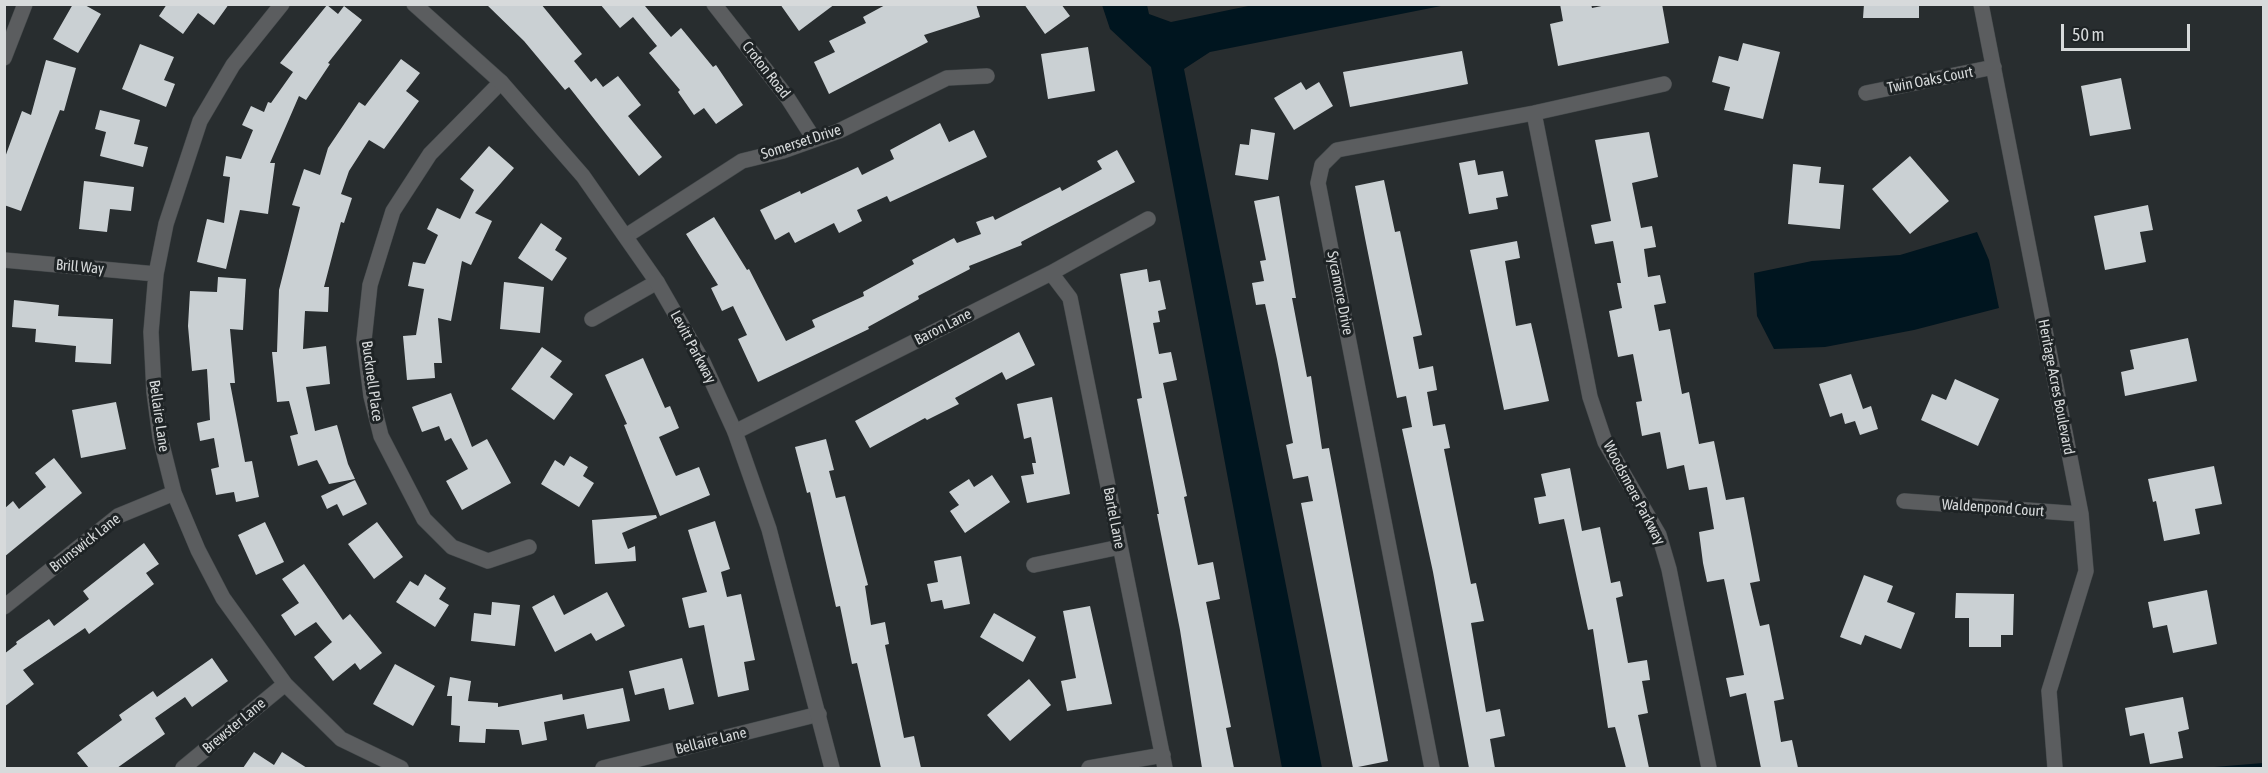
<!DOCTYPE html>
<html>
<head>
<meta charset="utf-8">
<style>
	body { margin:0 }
	#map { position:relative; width:2268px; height:773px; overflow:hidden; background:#282d2f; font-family:"Asap Condensed",sans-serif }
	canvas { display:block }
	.frame { position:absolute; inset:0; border:6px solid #d7dadb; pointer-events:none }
	.scale { position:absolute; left:2061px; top:24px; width:129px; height:27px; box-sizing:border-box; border:3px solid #d7dadb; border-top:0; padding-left:8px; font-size:18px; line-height:21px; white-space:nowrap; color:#d7dadb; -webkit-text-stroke:4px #1e2325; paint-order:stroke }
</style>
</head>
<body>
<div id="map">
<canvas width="2268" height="773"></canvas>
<div class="frame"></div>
<div class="scale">50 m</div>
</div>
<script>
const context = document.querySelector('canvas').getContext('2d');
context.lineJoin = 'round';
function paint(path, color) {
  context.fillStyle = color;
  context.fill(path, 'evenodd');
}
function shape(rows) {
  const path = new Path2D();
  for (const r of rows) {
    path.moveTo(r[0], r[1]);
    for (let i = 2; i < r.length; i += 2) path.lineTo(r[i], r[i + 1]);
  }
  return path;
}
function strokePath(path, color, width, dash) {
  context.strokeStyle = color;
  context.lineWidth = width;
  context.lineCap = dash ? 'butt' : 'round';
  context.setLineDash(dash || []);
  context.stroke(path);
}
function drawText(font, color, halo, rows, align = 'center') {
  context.font = font + ' "Asap Condensed",sans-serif';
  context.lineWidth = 6;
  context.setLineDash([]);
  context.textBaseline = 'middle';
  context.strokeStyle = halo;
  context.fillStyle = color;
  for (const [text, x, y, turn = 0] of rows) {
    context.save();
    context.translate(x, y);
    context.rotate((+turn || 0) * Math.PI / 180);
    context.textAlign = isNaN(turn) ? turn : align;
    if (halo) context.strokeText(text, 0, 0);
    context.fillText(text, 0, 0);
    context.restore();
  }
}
paint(shape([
	[1102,5,1147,5,1149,14,1171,22,1253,5,1446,5,1210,52,1184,69,1322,768,1282,768,1151,67,1110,29],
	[1977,232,1989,260,1999,308,1914,330,1825,347,1774,349,1757,316,1754,273,1812,261,1900,255],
	[2263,763,2263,768,2202,768]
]), '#00151f');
paint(shape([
	[73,4,83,4,101,14,78,53,53,39],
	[167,4,229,4,214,25,198,13,183,34,159,16],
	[486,4,541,4,582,54,574,61,591,82,596,78,603,87,618,76,641,105,628,116,662,157,639,176,569,87,565,90,524,41],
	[600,4,647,4,645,6,671,37,681,28,713,67,716,65,743,105,716,124,704,108,694,115,678,92,680,90,649,53,657,46,633,17,620,28],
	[780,4,835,4,799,31],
	[887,4,976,4,980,17,924,35,928,42,829,94,814,62,835,52,829,41,866,23,863,17],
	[1024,4,1061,4,1070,16,1045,34],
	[1560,4,1591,4,1592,8,1611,4,1662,4,1669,43,1558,66,1550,24,1563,21],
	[1864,4,1919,4,1919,18,1863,18],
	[327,5,338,14,344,6,362,20,328,63,330,64,306,100,299,96,270,163,275,163,268,214,240,210,226,269,197,262,207,219,224,223,230,177,223,176,226,156,241,159,253,130,242,125,251,106,264,112,268,102,271,103,293,72,280,63],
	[1743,43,1780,52,1763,119,1724,110,1730,87,1712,82,1719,56,1738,61],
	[140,44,174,57,164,80,175,84,166,107,122,89],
	[1088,47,1095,91,1048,99,1041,54],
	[1462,51,1468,84,1350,107,1343,72],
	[401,59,420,73,406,91,419,101,384,149,369,140,349,171,341,194,352,198,344,223,341,222,324,287,329,287,328,312,305,311,303,349,326,346,330,384,306,387,315,431,337,425,348,464,355,479,329,484,317,460,298,466,290,436,298,434,289,401,277,402,272,352,277,352,279,290,300,207,292,205,304,169,320,175,328,148,359,102,365,106],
	[46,60,76,68,64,111,60,110,21,211,4,205,4,160,22,111,31,115],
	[2121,78,2131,129,2090,136,2081,86],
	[1301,82,1306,90,1319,82,1333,106,1294,130,1274,98],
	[100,110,140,120,134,144,148,147,143,167,100,156,106,132,95,129],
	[940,123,949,142,974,130,987,157,890,202,887,196,857,210,862,221,839,233,834,223,795,243,789,232,775,240,760,210,800,191,801,194,858,167,862,175,894,159,890,150],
	[1251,129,1275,133,1268,180,1235,175,1240,144,1249,145],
	[1649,132,1658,177,1632,183,1641,228,1652,226,1656,247,1644,249,1648,277,1660,275,1666,303,1654,305,1659,331,1670,329,1682,394,1689,392,1699,444,1714,441,1726,500,1744,497,1760,581,1750,583,1757,614,1760,626,1769,624,1784,699,1774,701,1781,742,1792,740,1798,768,1761,768,1746,693,1730,697,1726,678,1744,675,1724,579,1707,582,1703,563,1699,532,1714,529,1707,487,1689,490,1684,465,1667,469,1660,432,1642,436,1636,402,1642,401,1633,354,1618,357,1609,311,1622,308,1617,283,1621,283,1613,241,1595,244,1591,225,1611,221,1595,140],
	[489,146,514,168,475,213,492,221,471,265,462,261,451,321,438,318,442,363,434,363,435,378,407,380,403,336,416,335,424,289,408,286,413,262,425,264,438,235,427,229,437,208,460,219,474,190,460,179],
	[1117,150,1135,182,1021,242,1022,245,969,266,970,269,918,296,919,299,868,327,869,329,758,382,738,339,747,335,733,306,722,311,711,288,718,285,686,234,714,217,747,270,749,269,786,341,815,327,812,320,864,296,863,292,914,264,912,260,954,238,957,243,981,234,976,222,993,216,995,220,1060,187,1062,191,1102,169,1097,161],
	[1910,156,1949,201,1910,234,1872,189],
	[1475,160,1478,175,1503,171,1508,196,1496,198,1498,209,1469,214,1459,163],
	[1793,164,1821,167,1819,183,1844,185,1840,229,1788,224],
	[1384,180,1395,232,1400,231,1422,335,1413,337,1419,369,1433,366,1437,390,1427,392,1433,426,1445,424,1450,448,1444,449,1471,584,1476,583,1484,621,1471,623,1486,712,1500,709,1505,736,1490,739,1495,768,1469,768,1433,572,1402,429,1412,427,1406,396,1397,398,1365,238,1355,186],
	[84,181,134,187,131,211,110,209,107,232,79,229],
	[1279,196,1296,298,1292,298,1307,377,1311,376,1322,449,1329,448,1388,761,1353,768,1301,503,1313,501,1308,476,1293,479,1286,445,1293,443,1277,359,1265,304,1256,305,1252,283,1264,281,1260,261,1266,260,1254,201],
	[2148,205,2153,230,2140,232,2146,262,2105,270,2094,216],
	[541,223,562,238,555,250,567,258,552,281,518,258],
	[1517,241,1520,258,1505,261,1516,326,1531,323,1549,401,1504,410,1470,250],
	[1147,269,1149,282,1160,280,1166,309,1158,311,1160,322,1153,323,1159,354,1171,352,1177,380,1163,383,1187,496,1184,497,1198,565,1213,562,1220,599,1206,602,1231,727,1226,728,1234,768,1202,768,1180,630,1157,514,1159,514,1137,399,1142,398,1120,274],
	[218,277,246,279,243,330,230,329,235,383,230,383,245,462,252,461,259,497,236,502,234,492,216,495,211,469,219,467,214,438,200,441,197,423,210,420,207,369,192,371,188,326,190,291,217,292],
	[504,282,544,287,540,333,500,329],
	[14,300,59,305,58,316,113,319,111,364,75,362,76,346,35,342,36,329,12,327],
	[1019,332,1035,365,1006,380,1002,372,955,398,959,404,927,420,925,418,870,448,855,421],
	[2188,338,2197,381,2125,396,2121,372,2134,369,2130,350],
	[542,347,562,361,550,377,573,394,554,420,511,389],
	[643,358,665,408,670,406,679,428,659,437,674,472,676,476,699,467,710,495,660,516,624,425,627,424,605,375],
	[1851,374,1863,409,1871,406,1878,429,1860,435,1855,421,1845,424,1842,413,1830,417,1819,384],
	[1955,379,1999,399,1978,446,1921,420,1932,394,1946,400],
	[451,393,472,447,487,439,511,483,462,510,446,481,468,469,451,438,445,441,439,426,422,432,412,407],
	[1052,397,1070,494,1027,503,1021,476,1034,474,1032,463,1036,463,1031,437,1024,439,1017,404],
	[116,402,126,449,81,458,72,410],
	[826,439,834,470,829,471,836,498,845,496,868,585,865,586,871,625,885,622,889,644,885,645,904,738,914,736,921,768,881,768,857,663,852,664,840,606,836,607,810,492,807,493,795,447],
	[570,456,588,467,583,476,594,483,579,507,541,484,555,460,564,466],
	[54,458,82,493,4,557,4,509,13,501,19,509,46,487,35,473],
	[2214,466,2222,504,2195,509,2200,534,2164,541,2156,501,2153,502,2148,479],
	[1570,468,1582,531,1600,527,1611,583,1620,581,1623,596,1616,598,1628,663,1647,660,1650,680,1642,681,1648,713,1638,715,1649,768,1626,768,1615,727,1608,728,1593,629,1588,630,1564,519,1539,524,1534,498,1546,496,1541,474],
	[992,475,1010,502,965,533,950,511,959,505,949,492,969,479,974,487],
	[355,480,367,504,343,516,337,504,327,509,321,496],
	[656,515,657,518,622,533,628,549,635,546,636,561,595,564,592,520],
	[715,521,730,569,721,572,727,597,741,594,755,660,744,662,749,690,718,697,704,625,689,628,682,598,707,592,688,530],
	[265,522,284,562,256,575,238,535],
	[377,522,403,557,374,579,348,544],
	[144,543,159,564,146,573,154,584,89,634,85,628,23,670,34,684,4,707,4,654,17,644,16,642,49,619,54,626,89,599,83,591],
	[961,556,970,604,944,609,942,600,931,602,927,584,938,582,934,561],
	[304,564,343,620,350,614,382,653,360,670,355,663,333,681,314,657,332,642,316,622,295,636,281,615,299,603,282,579],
	[425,574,446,588,439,599,449,605,435,627,396,602,410,581,418,586],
	[1864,575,1893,586,1887,602,1915,613,1901,649,1865,635,1861,645,1840,637],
	[2207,590,2217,644,2173,653,2167,625,2153,628,2148,602],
	[607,592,625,626,596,641,591,633,555,652,532,607,554,595,564,615],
	[1956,593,2014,594,2013,635,2001,635,2001,647,1969,647,1969,618,1955,618],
	[492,602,520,605,515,646,471,641,474,613,491,615],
	[1090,606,1112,704,1067,711,1061,681,1076,678,1063,611],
	[994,613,1036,637,1023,662,980,637],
	[212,658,228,681,192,707,185,697,155,718,165,734,117,768,89,768,77,753,122,720,119,715,153,691,157,697],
	[682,658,694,704,669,710,664,688,635,695,629,671],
	[395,664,435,686,413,726,373,704],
	[450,677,471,681,468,701,498,703,498,707,562,694,563,700,623,688,630,721,587,729,584,714,544,722,547,740,522,745,519,730,486,729,485,743,459,742,460,726,451,725,452,696,447,696],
	[1029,679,1051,705,1010,741,987,715],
	[2183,697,2189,729,2178,732,2183,758,2150,764,2144,733,2130,736,2125,708],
	[254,752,274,765,282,752,307,768,243,768]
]), '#cad0d3');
const minor = shape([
	[282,4,233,65,200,121,166,224,156,274,151,332,154,392,160,437,174,493,198,550,223,598,285,684,341,739,401,768],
	[714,4,787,97,814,139],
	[1981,4,2081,514,2086,571,2049,691,2055,768],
	[4,58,25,4],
	[501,82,430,154,393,211,370,285,364,340,371,396,381,436,424,519,452,547,488,561,529,547],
	[1866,93,1994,67],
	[1534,113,1590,397,1605,442,1659,535,1669,569,1709,768],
	[626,236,742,161,783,151,839,131,947,78,987,76],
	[4,260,156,274],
	[1051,273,1070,298,1165,768],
	[592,319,657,282],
	[735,432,1051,273,1148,219],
	[1904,501,2081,514],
	[1034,565,1120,547],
	[4,607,118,516,174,493],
	[183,768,285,684],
	[603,768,819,714],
	[1089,768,1163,755],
	[1432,768,1318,183,1322,165,1337,150,1534,113,1664,84]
]);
const tertiary = shape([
	[414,4,501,82,583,176,657,282,703,362,735,432,769,529,832,768]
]);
strokePath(minor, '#44494b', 16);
strokePath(tertiary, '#44494b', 16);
strokePath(minor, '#5b5d5f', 15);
strokePath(tertiary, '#5b5d5f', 15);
drawText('15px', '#d7dadb', '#1e2325', [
	["Croton Road",766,70,52],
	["Twin Oaks Court",1930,80,-11],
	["Somerset Drive",801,142,-18],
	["Brill Way",80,267,5],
	["Sycamore Drive",1340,293,79],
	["Baron Lane",943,327,-27],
	["Levitt Parkway",693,347,62],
	["Bucknell Place",372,381,82],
	["Heritage Acres Boulevard",2056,387,79],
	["Bellaire Lane",159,416,82],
	["Woodsmere Parkway",1634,493,62],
	["Waldenpond Court",1993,508,4],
	["Bartel Lane",1114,518,79],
	["Brunswick Lane",85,543,-38],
	["Brewster Lane",234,726,-40],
	["Bellaire Lane",711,741,-14]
]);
</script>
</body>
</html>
